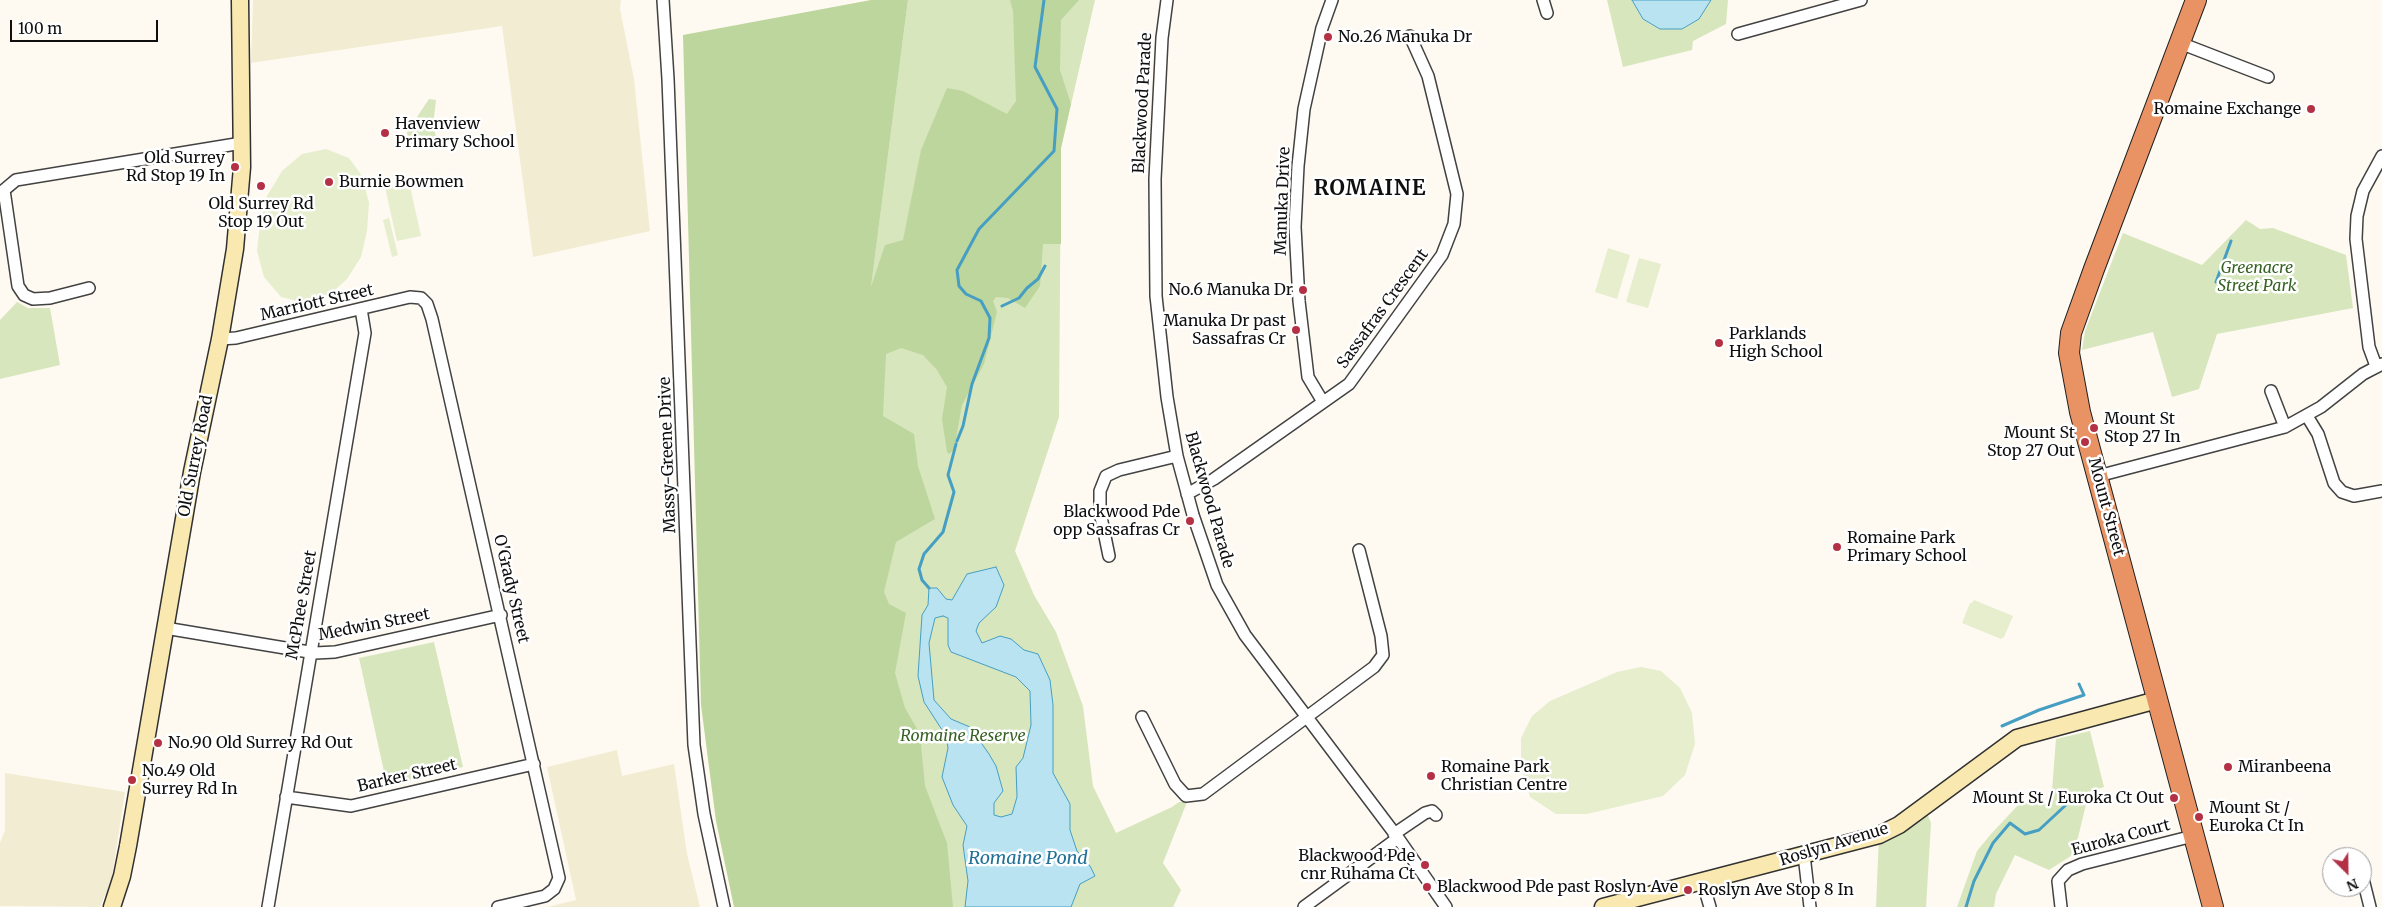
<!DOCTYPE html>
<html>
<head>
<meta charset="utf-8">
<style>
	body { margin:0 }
	#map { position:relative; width:2382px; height:907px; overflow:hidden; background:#fefaf1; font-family:Merriweather,serif }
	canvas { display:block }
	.north { position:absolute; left:2322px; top:847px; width:50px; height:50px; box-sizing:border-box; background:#fff; border:1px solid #9f9f9f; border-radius:50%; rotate:157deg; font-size:14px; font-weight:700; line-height:20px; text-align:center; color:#0f0f0f }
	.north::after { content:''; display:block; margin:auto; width:18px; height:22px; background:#b43145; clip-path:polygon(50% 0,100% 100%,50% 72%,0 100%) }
	.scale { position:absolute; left:10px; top:20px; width:148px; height:22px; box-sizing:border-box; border:2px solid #0f0f0f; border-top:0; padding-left:6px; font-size:15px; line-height:18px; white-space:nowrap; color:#0f0f0f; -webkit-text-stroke:4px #fff; paint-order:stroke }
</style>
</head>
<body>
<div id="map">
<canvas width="2382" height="907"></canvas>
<div class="north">N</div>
<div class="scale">100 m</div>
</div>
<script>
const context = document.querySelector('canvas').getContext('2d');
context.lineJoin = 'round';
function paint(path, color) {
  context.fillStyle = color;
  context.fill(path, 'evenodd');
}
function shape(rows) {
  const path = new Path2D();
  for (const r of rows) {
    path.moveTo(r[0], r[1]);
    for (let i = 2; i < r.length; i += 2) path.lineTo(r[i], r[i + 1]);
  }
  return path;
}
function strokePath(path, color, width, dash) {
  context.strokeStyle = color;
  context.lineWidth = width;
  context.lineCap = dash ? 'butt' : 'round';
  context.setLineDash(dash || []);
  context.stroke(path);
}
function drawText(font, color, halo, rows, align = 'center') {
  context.font = font + ' Merriweather,serif';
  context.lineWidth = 5;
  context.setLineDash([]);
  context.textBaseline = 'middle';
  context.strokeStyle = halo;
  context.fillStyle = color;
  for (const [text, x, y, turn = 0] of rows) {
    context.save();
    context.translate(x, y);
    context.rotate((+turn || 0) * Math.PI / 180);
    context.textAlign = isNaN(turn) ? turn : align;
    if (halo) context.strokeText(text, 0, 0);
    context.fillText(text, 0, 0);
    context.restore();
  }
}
paint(shape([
	[253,0,621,0,620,9,634,79,650,231,533,257,502,26,251,63],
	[617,750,622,776,674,764,687,854,700,907,547,907,576,900,547,767],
	[5,773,125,792,109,896,105,895,100,907,0,906,0,843,5,830]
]), '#f2ecd3');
paint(shape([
	[908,0,1095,0,1061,148,1059,417,1015,551,1034,595,1056,632,1083,706,1093,786,1116,833,1172,807,1179,802,1187,802,1163,863,1181,890,1173,907,872,907,822,664],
	[1607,0,1632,0,1643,19,1660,29,1682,29,1699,19,1711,0,1728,0,1726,24,1693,41,1692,50,1623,67],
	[429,99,436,100,433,126,439,146,410,149,407,132],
	[2246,220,2260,229,2273,228,2346,255,2353,308,2217,334,2199,389,2172,397,2153,332,2082,350,2085,331,2123,233,2202,265],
	[17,302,28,308,50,308,60,365,0,379,0,320],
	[434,642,463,767,387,785,359,658],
	[2090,731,2104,787,2089,792,2074,854,2049,870,2015,855,1996,894,1994,907,1957,907,1977,851,1991,834,2021,802,2051,804,2056,739],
	[1924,806,1931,823,1926,907,1876,907,1879,835]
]), '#d7e6bd');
paint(shape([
	[871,0,908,0,871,287,885,245,903,240,921,150,947,88,963,91,1007,114,1016,101,1013,11,1010,0,1079,0,1061,20,1060,70,1071,104,1061,148,1061,244,1043,244,1040,286,1025,308,1008,298,996,297,993,301,997,312,984,364,962,405,954,450,949,454,947,452,942,419,947,387,937,370,923,355,901,348,886,354,883,416,914,434,918,466,935,519,896,542,884,592,889,604,906,613,895,673,905,708,920,734,925,786,947,843,953,907,734,907,716,821,701,705,683,35]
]), '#bdd69d');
paint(shape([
	[326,149,349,158,362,176,369,203,367,231,361,257,347,279,329,295,306,303,281,297,264,277,257,251,260,224,267,196,282,171,302,154],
	[409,182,421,236,397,241,385,187],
	[389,218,398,255,392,257,383,220],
	[1608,248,1630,255,1617,299,1595,292],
	[1639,258,1661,264,1648,308,1626,302],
	[1974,600,2013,616,2004,637,2001,639,1962,623,1970,603,1972,603],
	[1641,667,1661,671,1680,688,1692,713,1695,744,1685,775,1663,796,1587,814,1556,814,1530,797,1521,767,1521,738,1532,716,1550,701,1617,672]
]), '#e6eece');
const water = shape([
	[1632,0,1711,0,1699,19,1682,29,1660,29,1643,19,1632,0],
	[996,567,1004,585,996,607,979,623,976,631,982,643,1000,636,1011,639,1024,650,1038,654,1050,680,1053,705,1053,773,1070,804,1070,830,1077,851,1090,866,1095,876,1080,884,1071,907,965,907,968,881,963,845,967,826,953,805,942,777,948,748,946,736,924,702,918,676,922,615,928,605,929,588,937,588,946,599,952,600,967,574,996,567],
	[943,616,948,618,948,645,951,652,1016,677,1030,691,1031,725,1023,758,1016,767,1017,797,1012,814,1001,817,994,815,994,803,1003,791,996,766,989,754,970,727,951,719,934,700,929,643,935,618,943,616]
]);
paint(water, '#bae3f2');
strokePath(water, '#469fc3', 1);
strokePath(shape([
	[2216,282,2231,241],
	[1002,306,1019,298,1027,288,1038,279,1045,266],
	[957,441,963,426,972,384,989,338,990,318,981,301,966,294,959,286,957,270,979,229,1054,151,1057,109,1035,67,1044,0],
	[929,588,922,580,919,569,924,554,943,532,954,492,948,475,956,444],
	[2002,726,2039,710,2084,695,2079,684],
	[1966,907,1974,881,1993,843,2010,823,2025,834,2039,830,2068,803]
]), '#469fc3', 3);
const street = shape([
	[663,0,668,79,694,745,704,814,724,907],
	[1167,0,1162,38,1155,179,1156,296,1167,397,1177,456,1193,515,1217,585,1245,635,1398,838,1446,907],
	[1543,0,1547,13],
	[1738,34,1861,0],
	[2180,43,2268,77],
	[89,288,50,298,33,299,24,295,18,286,4,190,16,180,242,143],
	[220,339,236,338,410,297,421,298,427,304,432,319,559,878,554,889,545,896,498,907],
	[2376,366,2369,347,2356,239,2357,216,2363,191,2382,156],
	[2271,391,2285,427],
	[1323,402,1308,377,1299,301,1295,227,1298,166,1304,109,1322,28,1332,0],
	[2307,416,2318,434,2334,483,2342,492,2354,496,2382,491],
	[2098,476,2285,427,2321,407,2363,374,2382,364],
	[1187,494,1214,479,1349,384,1442,255,1454,224,1457,194,1428,76,1410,36],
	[1109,556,1100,512,1100,491,1106,476,1119,470,1177,456],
	[165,628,315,653,335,652,501,615],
	[1142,717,1175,784,1186,796,1203,794,1374,667,1383,655,1381,636,1359,550],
	[286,797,351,806,534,764],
	[1394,834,1425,813,1432,811,1436,815],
	[1804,855,1810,907],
	[2362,875,2370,907],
	[1702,880,1710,907],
	[268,907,365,333,361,309],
	[1304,907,1398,838],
	[2061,907,2058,881,2068,870,2082,864,2193,836]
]);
const secondary = shape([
	[112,907,122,876,128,846,192,472,220,339,235,249,242,167,240,0],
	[1603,907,1879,835,1899,825,2017,738,2157,700]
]);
const highway = shape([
	[2196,0,2094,269,2071,333,2069,353,2080,412,2213,907]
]);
strokePath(street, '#424242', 14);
strokePath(secondary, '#313131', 19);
strokePath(highway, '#202020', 22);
strokePath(street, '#fff', 11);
strokePath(secondary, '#f9e9b1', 16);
strokePath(highway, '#e99364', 20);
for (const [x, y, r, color] of [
	[1328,37,5,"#b43145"],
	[2311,109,5,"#b43145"],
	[385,133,5,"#b43145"],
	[235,167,5,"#b43145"],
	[329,182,5,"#b43145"],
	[261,186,5,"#b43145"],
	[1303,290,5,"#b43145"],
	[1296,330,5,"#b43145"],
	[1719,343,5,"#b43145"],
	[2094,428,5,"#b43145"],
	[2085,442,5,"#b43145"],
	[1190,521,5,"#b43145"],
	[1837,547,5,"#b43145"],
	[158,743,5,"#b43145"],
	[2228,767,5,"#b43145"],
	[1431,776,5,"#b43145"],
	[132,780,5,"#b43145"],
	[2174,798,5,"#b43145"],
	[2199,817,5,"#b43145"],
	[1425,865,5,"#b43145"],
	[1427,887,5,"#b43145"],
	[1688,890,5,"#b43145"]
]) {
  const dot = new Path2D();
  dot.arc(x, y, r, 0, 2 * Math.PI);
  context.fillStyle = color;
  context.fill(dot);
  strokePath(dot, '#fff', 2);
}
drawText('16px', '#0f0f0f', '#fff', [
	["No.26 Manuka Dr",1338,37],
	["Romaine Exchange",2301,109,"right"],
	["Havenview",395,124],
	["Primary School",395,142],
	["Old Surrey",225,158,"right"],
	["Rd Stop 19 In",225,176,"right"],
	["Burnie Bowmen",339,182],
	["Old Surrey Rd",261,204,"center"],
	["Stop 19 Out",261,222,"center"],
	["No.6 Manuka Dr",1293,290,"right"],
	["Manuka Dr past",1286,321,"right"],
	["Sassafras Cr",1286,339,"right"],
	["Parklands",1729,334],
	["High School",1729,352],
	["Mount St",2104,419],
	["Stop 27 In",2104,437],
	["Mount St",2075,433,"right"],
	["Stop 27 Out",2075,451,"right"],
	["Blackwood Pde",1180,512,"right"],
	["opp Sassafras Cr",1180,530,"right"],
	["Romaine Park",1847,538],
	["Primary School",1847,556],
	["No.90 Old Surrey Rd Out",168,743],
	["Romaine Park",1441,767],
	["Christian Centre",1441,785],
	["Miranbeena",2238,767],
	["No.49 Old",142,771],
	["Surrey Rd In",142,789],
	["Mount St / Euroka Ct Out",2164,798,"right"],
	["Mount St /",2209,808],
	["Euroka Ct In",2209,826],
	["Blackwood Pde",1415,856,"right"],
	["cnr Ruhama Ct",1415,874,"right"],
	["Blackwood Pde past Roslyn Ave",1437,887],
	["Roslyn Ave Stop 8 In",1698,890]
], 'left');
drawText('16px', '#0f0f0f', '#fff', [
	["Blackwood Parade",1143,103,-87],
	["Manuka Drive",1283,201,-88],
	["Marriott Street",317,303,-13],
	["Sassafras Crescent",1383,309,-54],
	["Massy-Greene Drive",668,455,-92],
	["Old Surrey Road",196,456,-79],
	["Blackwood Parade",1209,500,74],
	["Mount Street",2106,507,75],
	["O'Grady Street",511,589,77],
	["McPhee Street",302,605,-80],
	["Medwin Street",374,625,-11],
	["Barker Street",407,776,-13],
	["Euroka Court",2121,838,-15],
	["Roslyn Avenue",1834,845,-17]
]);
drawText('italic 16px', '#376223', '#fff', [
	["Greenacre",2257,268],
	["Street Park",2257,286],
	["Romaine Reserve",963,736]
]);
drawText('italic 18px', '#217097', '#fff', [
	["Romaine Pond",1028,859]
]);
context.letterSpacing = '1px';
drawText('bold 21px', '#0f0f0f', '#fff', [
	["ROMAINE",1370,189]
]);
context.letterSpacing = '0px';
</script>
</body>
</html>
